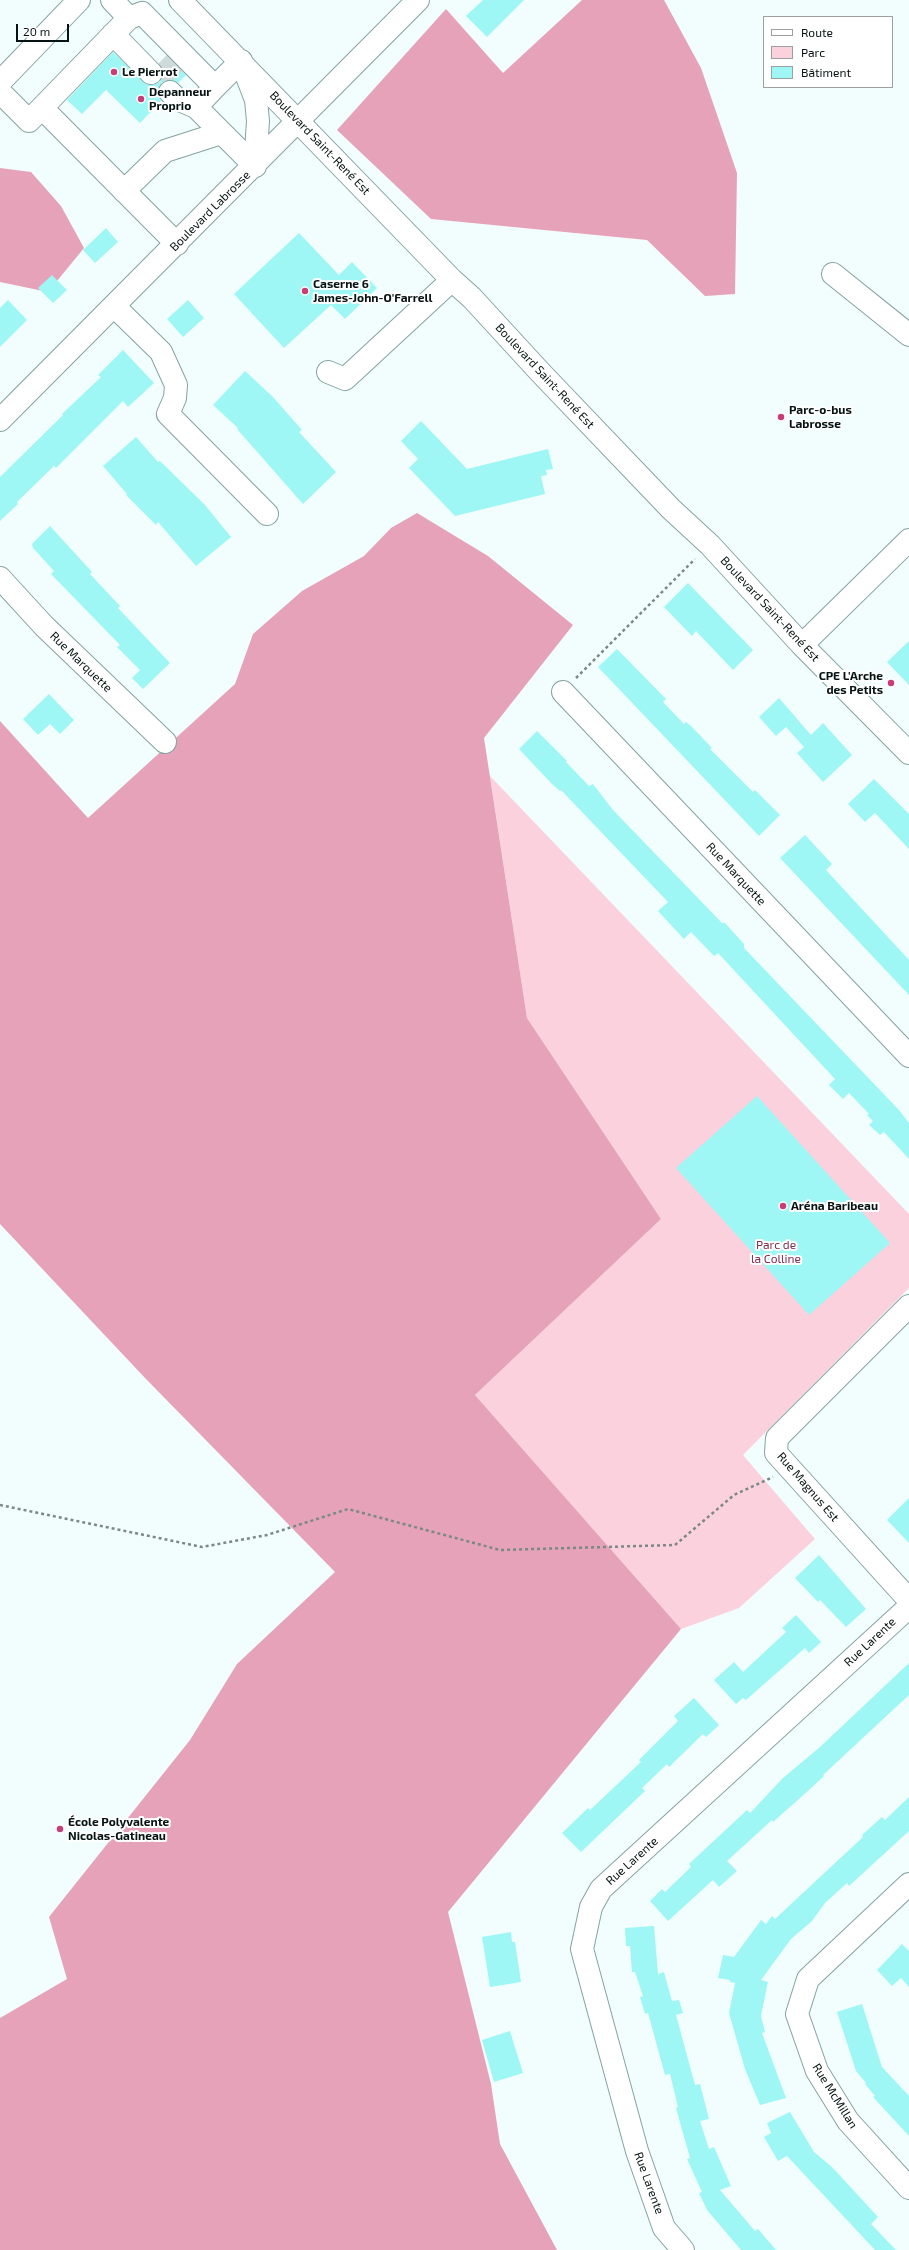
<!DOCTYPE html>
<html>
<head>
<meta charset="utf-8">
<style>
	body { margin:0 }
	#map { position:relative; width:909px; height:2250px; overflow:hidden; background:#f1fefd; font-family:"Exo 2",sans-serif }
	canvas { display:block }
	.legend { position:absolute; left:763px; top:16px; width:130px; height:72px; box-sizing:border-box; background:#fff; border:1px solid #9ca1a0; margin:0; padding:5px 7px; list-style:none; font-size:12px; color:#071312 }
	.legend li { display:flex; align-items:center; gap:8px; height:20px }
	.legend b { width:20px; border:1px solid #9ca1a0 }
	.scale { position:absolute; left:16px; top:24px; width:53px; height:18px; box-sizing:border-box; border:2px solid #071312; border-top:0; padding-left:5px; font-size:12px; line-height:14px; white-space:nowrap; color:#071312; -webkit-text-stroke:3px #fff; paint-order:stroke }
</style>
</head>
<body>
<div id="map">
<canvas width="909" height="2250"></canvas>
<ul class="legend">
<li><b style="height:5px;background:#fff"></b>Route</li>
<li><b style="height:11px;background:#fbd1de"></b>Parc</li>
<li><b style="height:11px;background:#9ef7f4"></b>Bâtiment</li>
</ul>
<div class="scale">20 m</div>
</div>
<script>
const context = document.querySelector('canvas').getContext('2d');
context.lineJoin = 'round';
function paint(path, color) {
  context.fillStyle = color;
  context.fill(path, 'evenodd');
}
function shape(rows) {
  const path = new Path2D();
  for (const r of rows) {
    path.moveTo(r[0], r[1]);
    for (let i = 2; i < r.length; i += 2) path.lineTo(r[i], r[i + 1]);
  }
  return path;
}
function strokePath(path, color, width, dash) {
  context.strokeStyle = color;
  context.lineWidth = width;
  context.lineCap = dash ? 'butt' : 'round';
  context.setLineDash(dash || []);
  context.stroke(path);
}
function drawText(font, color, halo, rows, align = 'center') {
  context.font = font + ' "Exo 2",sans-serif';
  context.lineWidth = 4;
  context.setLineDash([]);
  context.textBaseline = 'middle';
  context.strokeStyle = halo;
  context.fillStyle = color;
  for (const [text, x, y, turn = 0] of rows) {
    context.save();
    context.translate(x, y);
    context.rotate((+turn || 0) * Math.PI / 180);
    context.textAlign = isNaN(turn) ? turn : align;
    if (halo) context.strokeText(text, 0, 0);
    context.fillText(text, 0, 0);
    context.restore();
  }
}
paint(shape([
	[490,776,909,1214,909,1288,743,1455,815,1539,739,1608,681,1629,475,1395,661,1219,527,1018]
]), '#fbd1de');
paint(shape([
	[582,0,664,0,701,68,737,173,735,294,705,296,647,240,431,219,337,130,446,9,503,73],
	[0,168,31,172,61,206,84,248,48,292,0,282],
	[417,513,488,556,573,625,484,738,527,1018,661,1219,475,1395,681,1629,448,1912,491,2084,500,2144,557,2250,0,2250,0,2018,67,1979,49,1917,190,1740,237,1664,335,1572,146,1379,0,1224,0,721,88,818,235,684,253,634,302,591,364,556,391,528]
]), '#e6a2b8');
paint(shape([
	[483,0,524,0,487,37,466,16],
	[113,52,147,85,154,85,160,82,163,70,159,63,167,56,186,75,178,83,167,80,161,83,158,95,161,101,140,123,106,90,82,114,67,100],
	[106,228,118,242,95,263,83,250],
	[299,233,339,275,352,262,377,288,345,319,331,305,284,348,234,294],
	[52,275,67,290,53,303,38,288],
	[8,300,27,320,0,347,0,308],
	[188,300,204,318,183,337,167,319],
	[123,350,154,383,128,407,123,401,56,468,54,466,17,502,18,504,0,521,0,477,63,415,62,414,101,377,98,375],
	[245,371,273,397,302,430,299,432,336,472,303,504,237,429,238,428,213,405],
	[421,421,467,469,548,449,553,469,546,470,547,475,541,476,545,494,455,516,409,468,418,459,401,441],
	[136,437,158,462,160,461,205,505,231,537,196,566,158,522,156,525,126,495,127,494,103,466],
	[50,526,92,572,90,574,120,606,118,608,170,663,143,689,132,678,140,670,117,647,120,645,51,574,54,571,33,548,32,544],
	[688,583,753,650,733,670,696,631,692,636,664,607],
	[909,641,909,685,887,662],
	[617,649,666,699,663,702,684,724,686,722,691,726,712,748,710,749,753,792,755,790,780,815,759,836,598,667],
	[49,694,74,720,60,734,50,724,38,735,23,719],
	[779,698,811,735,823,723,852,755,823,782,797,753,804,747,786,727,776,736,759,717],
	[537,731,567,761,566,762,589,786,593,784,613,810,722,923,725,923,744,944,744,948,899,1110,909,1123,909,1159,884,1132,880,1135,869,1125,873,1121,867,1115,869,1114,849,1093,843,1099,829,1085,835,1079,718,953,714,956,691,932,684,939,658,911,668,902,561,790,560,791,552,784,519,749],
	[874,779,909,814,909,849,875,813,865,822,848,804],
	[805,835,832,864,826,870,909,960,909,995,780,858],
	[757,1096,890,1243,809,1315,676,1168],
	[909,1498,909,1543,887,1520],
	[819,1555,866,1609,846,1627,820,1600,818,1602,795,1578],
	[796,1615,821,1642,809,1653,805,1648,746,1700,743,1698,736,1704,714,1680,734,1662,743,1672,786,1632,782,1628],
	[909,1663,909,1695,823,1775,824,1776,809,1790,773,1822,772,1820,727,1861,737,1871,719,1887,713,1880,668,1921,650,1901,662,1889,665,1892,691,1867,689,1864,747,1810,750,1813,783,1778,820,1747],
	[694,1698,719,1725,706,1737,703,1734,669,1767,667,1764,642,1788,645,1791,581,1852,562,1833,588,1808,590,1810,641,1762,639,1760,678,1721,674,1716],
	[909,1797,909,1831,849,1886,847,1883,825,1903,812,1921,791,1939,761,1980,768,1982,761,2016,765,2032,762,2033,786,2098,760,2105,745,2069,729,2013,735,1983,730,1982,730,1980,718,1978,723,1955,734,1957,761,1920,766,1924,772,1916,775,1919,863,1837,862,1835,882,1817,885,1820],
	[654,1926,658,1974,664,1972,672,2001,679,2000,683,2013,676,2015,695,2085,700,2084,709,2119,700,2121,709,2149,714,2147,731,2186,720,2190,755,2231,758,2229,776,2250,741,2250,707,2210,699,2193,702,2192,687,2159,690,2158,676,2108,678,2107,670,2074,665,2075,648,2013,645,2014,640,1997,643,1996,635,1972,632,1972,630,1946,626,1946,625,1928],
	[511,1932,512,1942,515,1942,521,1982,490,1987,482,1937],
	[902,1944,909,1951,909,1987,901,1978,892,1986,877,1970],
	[862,2004,882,2067,909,2096,909,2136,873,2097,875,2096,865,2084,866,2083,856,2071,837,2012],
	[510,2031,523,2073,494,2082,482,2040],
	[790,2112,814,2152,832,2167,878,2217,871,2224,896,2250,875,2250,787,2156,778,2161,764,2137,771,2133,767,2123]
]), '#9ef7f4');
strokePath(shape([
	[160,62,180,81]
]), '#cedbda', 22, [22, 11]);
const minor = shape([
	[112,0,129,18],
	[180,0,452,280,472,298,540,372,671,509,710,545,802,645,909,753],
	[113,34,151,73],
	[0,82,79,0],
	[215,87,196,107,255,166],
	[0,92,29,121,129,18,142,13,215,87,241,61],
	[170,92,177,99,196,107],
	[42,108,177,244],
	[124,191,165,151,221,133],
	[833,274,909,335],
	[114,306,161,352,176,385,175,398,168,414,267,514],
	[328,372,345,379,452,280],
	[0,578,44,626,165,742],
	[802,645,909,540],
	[563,692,909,1056],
	[909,1306,777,1438,776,1453,909,1600],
	[909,1884,808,1979,797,2014,817,2071,848,2121,909,2188],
	[683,2250,664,2228,637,2151,582,1949,591,1907,601,1889,909,1607]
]);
const major = shape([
	[241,61,256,100,258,121,255,166],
	[0,420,418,0]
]);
strokePath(minor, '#84a3a1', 24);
strokePath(major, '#84a3a1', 24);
strokePath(shape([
	[576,678,695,559],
	[0,1505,202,1547,267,1535,348,1509,500,1550,675,1545,734,1495,773,1477]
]), '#7b8887', 2.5, [3, 3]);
strokePath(minor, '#fff', 22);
strokePath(major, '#fff', 22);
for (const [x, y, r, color] of [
	[114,72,4,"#c63d78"],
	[141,99,4,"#c63d78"],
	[305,291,4,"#c63d78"],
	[781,417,4,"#c63d78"],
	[891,683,4,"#c63d78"],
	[783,1206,4,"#c63d78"],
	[60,1829,4,"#c63d78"]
]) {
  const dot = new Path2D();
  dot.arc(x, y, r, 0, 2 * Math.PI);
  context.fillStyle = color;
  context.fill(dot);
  strokePath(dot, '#fff', 1.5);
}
drawText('bold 12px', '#071312', '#fff', [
	["Le Pierrot",122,72],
	["Depanneur",149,92],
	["Proprio",149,106],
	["Caserne 6",313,284],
	["James-John-O'Farrell",313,298],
	["Parc-o-bus",789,410],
	["Labrosse",789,424],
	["CPE L'Arche",883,676,"right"],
	["des Petits",883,690,"right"],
	["Aréna Baribeau",791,1206],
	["École Polyvalente",68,1822],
	["Nicolas-Gatineau",68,1836]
], 'left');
drawText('12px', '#071312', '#fff', [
	["Boulevard Saint-René Est",320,143,46],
	["Boulevard Labrosse",210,211,-45],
	["Boulevard Saint-René Est",545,376,47],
	["Boulevard Saint-René Est",770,609,47],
	["Rue Marquette",81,662,44],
	["Rue Marquette",736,874,47],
	["Rue Magnus Est",808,1487,49],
	["Rue Larente",870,1642,-43],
	["Rue Larente",632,1861,-42],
	["Rue McMillan",835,2096,58],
	["Rue Larente",649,2183,70]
]);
drawText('12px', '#7f3050', '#fff', [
	["Parc de",776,1245],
	["la Colline",776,1259]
]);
</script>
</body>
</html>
